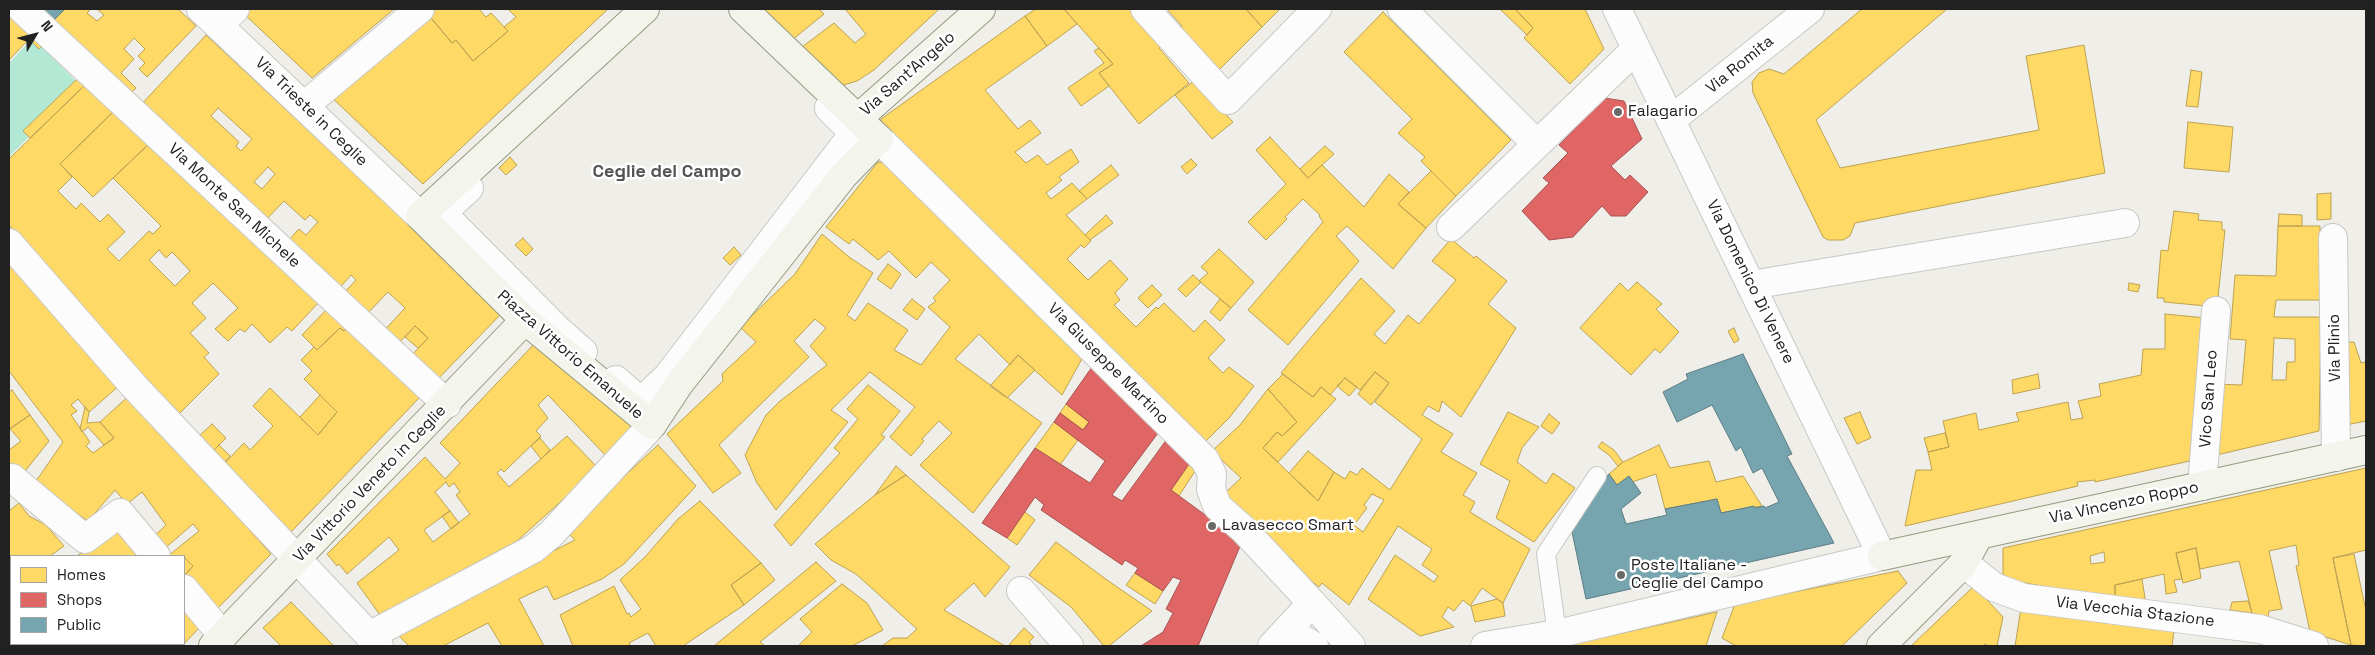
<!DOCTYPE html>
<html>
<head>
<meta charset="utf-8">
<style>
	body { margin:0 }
	#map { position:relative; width:2375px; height:655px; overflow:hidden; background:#efeee9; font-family:"Space Grotesk",sans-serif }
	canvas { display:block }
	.frame { position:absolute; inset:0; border:10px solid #212121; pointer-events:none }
	.legend { position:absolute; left:10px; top:555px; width:175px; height:90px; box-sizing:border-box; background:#fff; border:1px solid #a6a6a6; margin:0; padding:6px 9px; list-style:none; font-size:15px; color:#212121 }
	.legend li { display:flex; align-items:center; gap:10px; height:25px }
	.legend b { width:25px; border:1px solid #a6a6a6 }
	.north { position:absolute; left:10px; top:10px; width:50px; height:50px; -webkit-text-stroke:4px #fff; paint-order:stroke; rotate:53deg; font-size:14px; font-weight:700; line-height:20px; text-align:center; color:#212121 }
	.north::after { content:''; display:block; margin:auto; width:18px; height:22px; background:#212121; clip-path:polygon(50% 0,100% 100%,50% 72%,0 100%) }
</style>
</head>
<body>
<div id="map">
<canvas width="2375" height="655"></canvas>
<div class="frame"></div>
<ul class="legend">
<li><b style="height:14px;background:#ffd966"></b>Homes</li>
<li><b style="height:14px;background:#e06666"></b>Shops</li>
<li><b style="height:14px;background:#76a5af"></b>Public</li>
</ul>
<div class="north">N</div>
</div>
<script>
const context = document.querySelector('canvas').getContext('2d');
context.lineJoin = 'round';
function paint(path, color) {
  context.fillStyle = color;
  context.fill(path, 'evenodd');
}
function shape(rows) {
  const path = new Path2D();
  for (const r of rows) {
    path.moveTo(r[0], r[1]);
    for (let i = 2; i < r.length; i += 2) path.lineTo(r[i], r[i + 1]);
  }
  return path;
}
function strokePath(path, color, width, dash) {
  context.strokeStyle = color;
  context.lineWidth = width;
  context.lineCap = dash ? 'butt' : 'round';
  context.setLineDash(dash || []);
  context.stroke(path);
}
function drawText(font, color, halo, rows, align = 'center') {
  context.font = font + ' "Space Grotesk",sans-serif';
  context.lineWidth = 5;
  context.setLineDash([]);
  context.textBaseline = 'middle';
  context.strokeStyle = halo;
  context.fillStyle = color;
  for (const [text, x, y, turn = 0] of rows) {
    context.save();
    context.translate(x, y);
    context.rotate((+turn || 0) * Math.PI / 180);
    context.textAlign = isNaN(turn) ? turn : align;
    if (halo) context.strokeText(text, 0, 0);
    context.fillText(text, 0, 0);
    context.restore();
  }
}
paint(shape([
	[33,38,80,85,9,157,9,63]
]), '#b3e8d5');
const homes = shape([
	[65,9,91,9,87,13,97,21,104,15,97,9,178,9,196,26,147,77,139,69,145,63,138,56,145,49,134,38,124,49,134,59,121,73,136,88,127,97,50,24,65,9],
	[245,9,394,9,312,78,242,12,245,9],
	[430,9,479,9,486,17,491,13,508,31,473,61,456,40,452,43,426,12,430,9],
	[508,9,608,9,423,184,328,94,426,12,452,43,456,40,473,61,508,31,504,27,516,17,508,9],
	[762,9,819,9,824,14,792,40,762,9],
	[845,9,939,9,874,70,857,81,840,86,802,47,834,23,855,43,866,34,845,9],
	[1036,9,1064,9,1077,24,1047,46,1025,16,1036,9],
	[1064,9,1131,9,1164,45,1159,48,1189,83,1139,124,1099,73,1113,64,1064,9],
	[1167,9,1246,9,1262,27,1218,71,1179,29,1182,26,1167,9],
	[1249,9,1280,9,1262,27,1247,10,1249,9],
	[1500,9,1515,9,1533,28,1527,35,1500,9],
	[1515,9,1585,9,1604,49,1570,84,1524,38,1533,28,1515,9],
	[1862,9,1947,9,1816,120,1840,168,2039,130,2026,56,2084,45,2105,173,1855,223,1850,236,1843,240,1828,240,1823,237,1753,93,1752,82,1759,73,1769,69,1784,74,1862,9],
	[9,11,44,44,39,49,29,39,9,60,9,11],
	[1383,12,1511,140,1456,196,1421,161,1425,157,1398,133,1412,119,1344,52,1383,12],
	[1025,16,1047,46,985,90,1018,129,1030,120,1041,133,1015,152,1026,163,1038,155,1047,165,1071,149,1079,162,1059,177,1062,180,1046,193,1051,199,1072,183,1087,199,1066,215,1091,241,1084,248,1081,245,1067,259,1088,280,1110,260,1128,279,1115,293,1120,300,1114,305,1136,327,1156,307,1158,309,1164,303,1194,332,1205,320,1225,340,1208,358,1223,373,1229,367,1254,386,1229,418,1204,443,882,127,881,119,1025,16],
	[206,35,503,312,434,383,408,359,428,338,415,326,395,347,381,334,405,308,388,292,364,317,341,296,356,280,351,275,336,292,285,244,299,229,306,235,318,222,310,215,305,220,284,201,263,223,139,107,206,35],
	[218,108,252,139,241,151,236,146,239,142,211,116,218,108],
	[268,167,275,174,262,189,254,182,268,167],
	[1099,48,1113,64,1099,73,1109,86,1081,106,1068,88,1104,63,1094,51,1099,48],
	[2191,70,2202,72,2198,107,2186,106,2191,70],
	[77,79,84,86,30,138,23,131,77,79],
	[1194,81,1233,122,1212,139,1175,95,1194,81],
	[87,83,115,110,60,164,72,177,58,191,76,209,81,203,100,222,108,214,125,232,107,249,119,261,149,231,153,234,161,226,113,178,150,143,319,302,292,331,287,327,270,343,252,324,245,332,240,329,228,341,215,329,238,308,213,283,192,303,206,318,190,333,209,353,204,357,219,374,178,415,9,225,9,159,87,83],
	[159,250,166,258,172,252,190,271,175,286,149,260,159,250],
	[115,110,150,143,93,197,60,164,115,110],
	[2188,122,2233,127,2229,172,2184,168,2188,122],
	[1270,137,1308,178,1322,165,1364,207,1389,174,1409,192,1398,204,1426,228,1393,269,1347,226,1336,236,1359,261,1288,345,1248,310,1323,222,1319,216,1320,215,1303,199,1285,217,1287,219,1266,240,1248,222,1286,184,1256,150,1270,137],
	[1325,146,1334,154,1308,178,1300,169,1325,146],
	[510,157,517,165,506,175,499,168,510,157],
	[1191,159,1197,165,1187,174,1181,167,1191,159],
	[878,162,886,163,1083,357,1062,395,1018,355,1010,365,979,334,955,359,1042,423,973,513,920,465,952,433,939,421,922,439,924,441,911,456,890,437,915,407,870,372,831,410,848,422,776,510,757,483,745,455,766,415,780,401,827,365,810,346,826,328,815,319,794,341,809,357,719,445,741,473,713,493,667,434,723,381,722,374,756,342,740,327,795,274,822,234,849,257,873,273,847,315,855,321,868,303,908,330,894,350,921,365,950,327,928,307,936,301,933,298,950,280,931,262,916,278,889,251,878,260,853,239,849,244,826,227,878,162],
	[1111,165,1119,175,1087,199,1079,191,1111,165],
	[1431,171,1456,196,1426,228,1398,204,1431,171],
	[2331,193,2331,219,2317,220,2317,194,2331,193],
	[2174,211,2199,214,2198,220,2222,222,2222,230,2225,230,2217,307,2164,302,2164,298,2157,298,2161,250,2168,251,2174,211],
	[2279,214,2302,215,2302,226,2278,226,2279,214],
	[1106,215,1113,223,1090,240,1085,235,1106,215],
	[2278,226,2320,226,2320,300,2276,300,2274,317,2321,317,2319,431,2208,457,2215,384,2242,385,2246,340,2230,339,2235,275,2276,276,2278,226],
	[2274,338,2295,339,2295,362,2287,362,2286,380,2272,380,2274,338],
	[523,238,533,249,526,256,515,245,523,238],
	[1451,239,1474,258,1476,256,1507,281,1488,304,1516,328,1461,417,1442,401,1439,412,1428,406,1422,415,1453,434,1441,452,1477,473,1463,495,1475,502,1470,512,1530,549,1503,603,1482,588,1470,606,1463,600,1454,611,1448,607,1442,617,1454,627,1420,636,1368,599,1395,555,1434,582,1438,576,1422,565,1432,549,1398,526,1349,605,1322,583,1319,587,1291,565,1294,561,1241,518,1225,493,1241,478,1212,451,1240,425,1268,389,1297,422,1282,436,1277,432,1263,448,1318,501,1334,472,1345,479,1350,471,1357,475,1362,468,1390,490,1422,439,1375,402,1389,383,1375,372,1360,390,1345,378,1330,395,1321,387,1313,397,1281,373,1361,278,1395,311,1374,334,1385,344,1408,315,1419,324,1456,280,1432,261,1451,239],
	[1372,494,1384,500,1363,532,1354,525,1367,508,1364,505,1372,494],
	[734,247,741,255,730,265,723,258,734,247],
	[1219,249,1254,282,1231,308,1199,281,1208,273,1201,267,1219,249],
	[9,259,120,385,89,412,78,399,71,405,77,411,71,415,90,442,86,446,93,453,114,438,100,422,130,395,271,554,213,613,184,576,193,566,185,558,184,559,184,556,168,556,199,531,193,524,163,550,153,537,166,525,142,492,127,504,115,490,88,521,34,484,63,442,9,371,9,259],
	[888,264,901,274,891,289,877,279,888,264],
	[1193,275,1201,282,1186,297,1178,289,1193,275],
	[1637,282,1662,304,1656,309,1679,332,1660,353,1655,349,1631,375,1580,328,1620,283,1628,291,1637,282],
	[2129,283,2140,285,2138,292,2128,290,2129,283],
	[1152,285,1162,295,1148,308,1138,298,1152,285],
	[912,299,925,309,917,320,903,310,912,299],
	[1220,299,1231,308,1220,321,1210,312,1220,299],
	[329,307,349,326,344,331,340,328,317,350,302,335,329,307],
	[2165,314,2206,318,2194,460,2095,482,2095,480,2077,482,2078,486,1905,526,1916,470,1932,470,1928,452,1949,447,1943,421,1976,413,1979,430,2019,421,2016,413,2068,402,2071,420,2083,418,2078,401,2101,396,2099,384,2141,375,2143,349,2165,349,2165,314],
	[349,326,420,397,290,533,222,466,244,443,250,450,273,426,253,406,270,388,318,435,337,412,304,379,312,371,301,360,314,347,317,350,340,328,344,331,349,326],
	[415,326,428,338,418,348,405,337,415,326],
	[1734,328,1739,340,1734,343,1728,331,1734,328],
	[537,341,638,428,608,458,548,395,538,405,548,418,536,431,541,436,504,472,501,469,497,473,509,487,567,436,598,468,517,541,380,615,357,583,399,550,389,537,347,574,339,564,337,566,327,554,425,457,445,479,460,463,440,443,537,341],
	[446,482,449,487,454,483,460,492,456,495,470,514,433,542,424,530,450,511,435,492,446,482],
	[2346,342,2354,342,2361,363,2366,362,2366,421,2346,425,2346,342],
	[1018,355,1035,370,1007,398,990,386,1018,355],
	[1375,372,1389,383,1371,405,1358,394,1375,372],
	[1283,374,1313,397,1321,387,1336,399,1278,462,1263,448,1277,432,1282,436,1297,422,1268,389,1283,374],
	[2038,374,2040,388,2013,394,2012,380,2038,374],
	[1345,378,1357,387,1349,396,1337,386,1345,378],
	[868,385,900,411,881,435,885,437,791,546,774,525,840,453,834,448,858,419,847,409,868,385],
	[12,390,30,415,9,429,9,392,12,390],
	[320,395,337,412,318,435,300,417,320,395],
	[1066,404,1089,422,1083,430,1060,413,1066,404],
	[85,407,89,412,87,423,100,422,114,438,104,445,88,427,82,432,80,429,85,407],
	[1508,412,1539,427,1522,448,1517,462,1546,484,1553,473,1575,488,1534,542,1496,518,1510,481,1480,464,1508,412],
	[1860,412,1871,438,1857,444,1844,418,1860,412],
	[1549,414,1560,423,1552,434,1541,426,1549,414],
	[30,415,49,441,22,475,9,464,9,450,21,441,10,429,30,415],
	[1054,422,1078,440,1060,465,1035,448,1054,422],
	[212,424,226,438,214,450,199,436,212,424],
	[1945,433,1949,447,1928,452,1924,438,1945,433],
	[540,438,550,450,541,459,531,446,540,438],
	[1602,442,1614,450,1623,462,1618,466,1609,455,1598,447,1602,442],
	[219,445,230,456,225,462,214,450,219,445],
	[658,445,696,486,624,564,602,579,554,600,547,586,519,599,544,646,502,646,488,623,443,646,409,646,394,631,575,540,568,533,618,482,658,445],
	[1659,445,1670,468,1709,461,1716,482,1743,476,1762,506,1721,513,1717,499,1665,509,1656,474,1632,482,1629,476,1617,485,1609,474,1623,462,1659,445],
	[1308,451,1334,472,1318,501,1289,473,1308,451],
	[1189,464,1195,471,1179,496,1171,490,1189,464],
	[896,466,906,475,875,495,896,466],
	[2366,468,2366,550,2333,558,2351,645,2310,632,2296,566,2299,565,2296,545,2269,551,2282,609,2269,611,2268,617,2252,613,2239,561,2200,569,2196,548,2176,553,2182,579,2174,580,2177,592,2166,594,2164,574,2115,585,2115,599,2003,579,2003,548,2366,468],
	[2104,552,2105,562,2091,564,2090,556,2104,552],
	[906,475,1010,567,985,597,974,583,944,610,1005,646,882,646,893,638,907,638,917,629,856,574,831,560,815,544,875,495,906,475],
	[700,501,761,563,731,585,744,605,683,646,656,646,648,633,629,643,631,646,573,646,560,615,614,586,627,614,629,613,631,617,641,609,620,580,645,557,678,519,700,501],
	[19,503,29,516,46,525,64,546,50,556,11,556,11,584,9,586,9,511,19,503],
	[450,511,459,523,451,529,442,516,450,511],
	[1024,511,1035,520,1017,545,1007,538,1024,511],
	[118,527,141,556,77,556,97,542,118,527],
	[1056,542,1107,580,1152,611,1109,646,1104,646,1071,607,1029,575,1056,542],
	[2196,548,2201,578,2183,583,2176,553,2196,548],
	[2354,554,2366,611,2366,646,2351,645,2333,558,2354,554],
	[185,558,193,566,184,576,184,559,185,558],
	[816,562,836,581,760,642,765,646,714,646,816,562],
	[761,563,775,580,744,605,731,585,761,563],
	[1898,571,1907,583,1842,646,1736,646,1722,638,1735,604,1898,571],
	[1135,573,1163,591,1155,604,1126,585,1135,573],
	[2142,579,2146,604,2115,599,2115,585,2142,579],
	[842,584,867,603,883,630,852,646,798,646,812,632,800,619,842,584],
	[1974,586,2003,617,1997,646,1989,646,1985,644,1982,646,1911,646,1974,586],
	[1497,599,1503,603,1505,616,1475,622,1471,606,1497,599],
	[2248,601,2252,613,2230,610,2232,602,2248,601],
	[291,602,334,646,281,646,263,628,291,602],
	[2021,608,2105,623,2174,630,2172,646,2015,646,2021,608],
	[184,609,199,628,182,646,74,646,72,644,184,644,184,609],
	[1717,612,1706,646,1564,646,1717,612],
	[1024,628,1034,637,1029,642,1032,646,1008,646,1024,628]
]);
paint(homes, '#ffd966');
strokePath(homes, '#bca251', 1);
const shops = shape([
	[1604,98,1624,101,1642,139,1611,166,1625,180,1630,175,1648,192,1626,216,1611,216,1602,206,1573,237,1549,240,1522,211,1549,183,1543,178,1568,153,1559,145,1604,98],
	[1092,367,1158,433,1112,495,1122,501,1167,439,1189,464,1171,490,1223,528,1241,544,1198,646,1141,646,1163,632,1173,613,1166,609,1181,580,1173,577,1163,591,1135,573,1138,568,1125,560,1122,565,1041,510,1044,505,1035,497,1007,538,982,523,1035,448,1090,483,1105,461,1054,422,1060,413,1083,430,1089,422,1066,404,1092,367]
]);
paint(shops, '#e06666');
strokePath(shops, '#a75151', 1);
const public = shape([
	[34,9,65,9,50,24,34,9],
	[1743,354,1792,454,1787,456,1834,543,1586,599,1570,522,1609,474,1617,485,1629,476,1641,493,1621,509,1626,524,1667,515,1665,509,1717,499,1721,513,1754,506,1755,508,1764,506,1765,508,1779,502,1762,468,1753,473,1741,447,1736,451,1712,405,1677,422,1663,392,1688,379,1686,374,1743,354]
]);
paint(public, '#76a5af');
strokePath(public, '#5c7d84', 1);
const lane = shape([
	[1557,634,1546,554,1597,476]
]);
const street = shape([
	[22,9,447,404],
	[201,9,420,216],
	[1145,9,1228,100,1317,9],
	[1402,9,1537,144],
	[219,25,235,9],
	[304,106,420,9],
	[1671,120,1810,9],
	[879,139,1205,460,1212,474,1211,489,1217,506,1244,530,1312,603],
	[469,188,442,213,558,330,583,352],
	[1451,227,1636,49],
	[2333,238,2336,457],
	[9,243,133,385,379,646],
	[1751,285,2125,223],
	[616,380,641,402,668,376,854,133,829,108],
	[12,478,85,539,120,513,156,556],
	[2202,486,2216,311],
	[1964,563,1994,587,2024,598,2260,629,2314,646],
	[184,589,223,636],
	[1021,591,1069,646],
	[369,636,533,549,551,534,652,425],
	[1272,646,1312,603,1351,646],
	[1289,646,1299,637,1314,646],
	[1485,646,1557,634,1882,556,1617,9]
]);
const secondary = shape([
	[645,9,420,216,525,320,652,425,679,384,844,175,879,139,743,9],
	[857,119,981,9],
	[1882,556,2366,450],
	[213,646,525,320],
	[1881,646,1964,563,1979,535]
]);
strokePath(lane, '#c8c8c5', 20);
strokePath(street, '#c8c8c5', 30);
strokePath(secondary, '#969a7f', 30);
strokePath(lane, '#fdfcfc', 18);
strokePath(street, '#fdfcfc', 28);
strokePath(secondary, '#f3f4ec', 28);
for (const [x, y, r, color] of [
	[1618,112,5,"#696967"],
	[1212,526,5,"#696967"],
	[1621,575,5,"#696967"]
]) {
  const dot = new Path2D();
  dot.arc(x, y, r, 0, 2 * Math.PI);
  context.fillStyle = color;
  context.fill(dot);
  strokePath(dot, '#fff', 2);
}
drawText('16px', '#212121', '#fff', [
	["Via Romita",1740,65,-39],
	["Via Sant'Angelo",908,74,-41],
	["Via Trieste in Ceglie",311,112,44],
	["Via Monte San Michele",234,206,43],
	["Via Domenico Di Venere",1750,282,64],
	["Via Plinio",2335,348,-91],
	["Piazza Vittorio Emanuele",570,355,41],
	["Via Giuseppe Martino",1108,364,45],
	["Vico San Leo",2209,399,-86],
	["Via Vittorio Veneto in Ceglie",370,484,-46],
	["Via Vincenzo Roppo",2124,503,-12],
	["Via Vecchia Stazione",2135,612,7]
]);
drawText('16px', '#212121', '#fff', [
	["Falagario",1628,112],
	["Lavasecco Smart",1222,526],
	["Poste Italiane -",1631,566],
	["Ceglie del Campo",1631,584]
], 'left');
drawText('bold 18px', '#545454', '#fff', [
	["Ceglie del Campo",667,172]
]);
</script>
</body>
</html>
